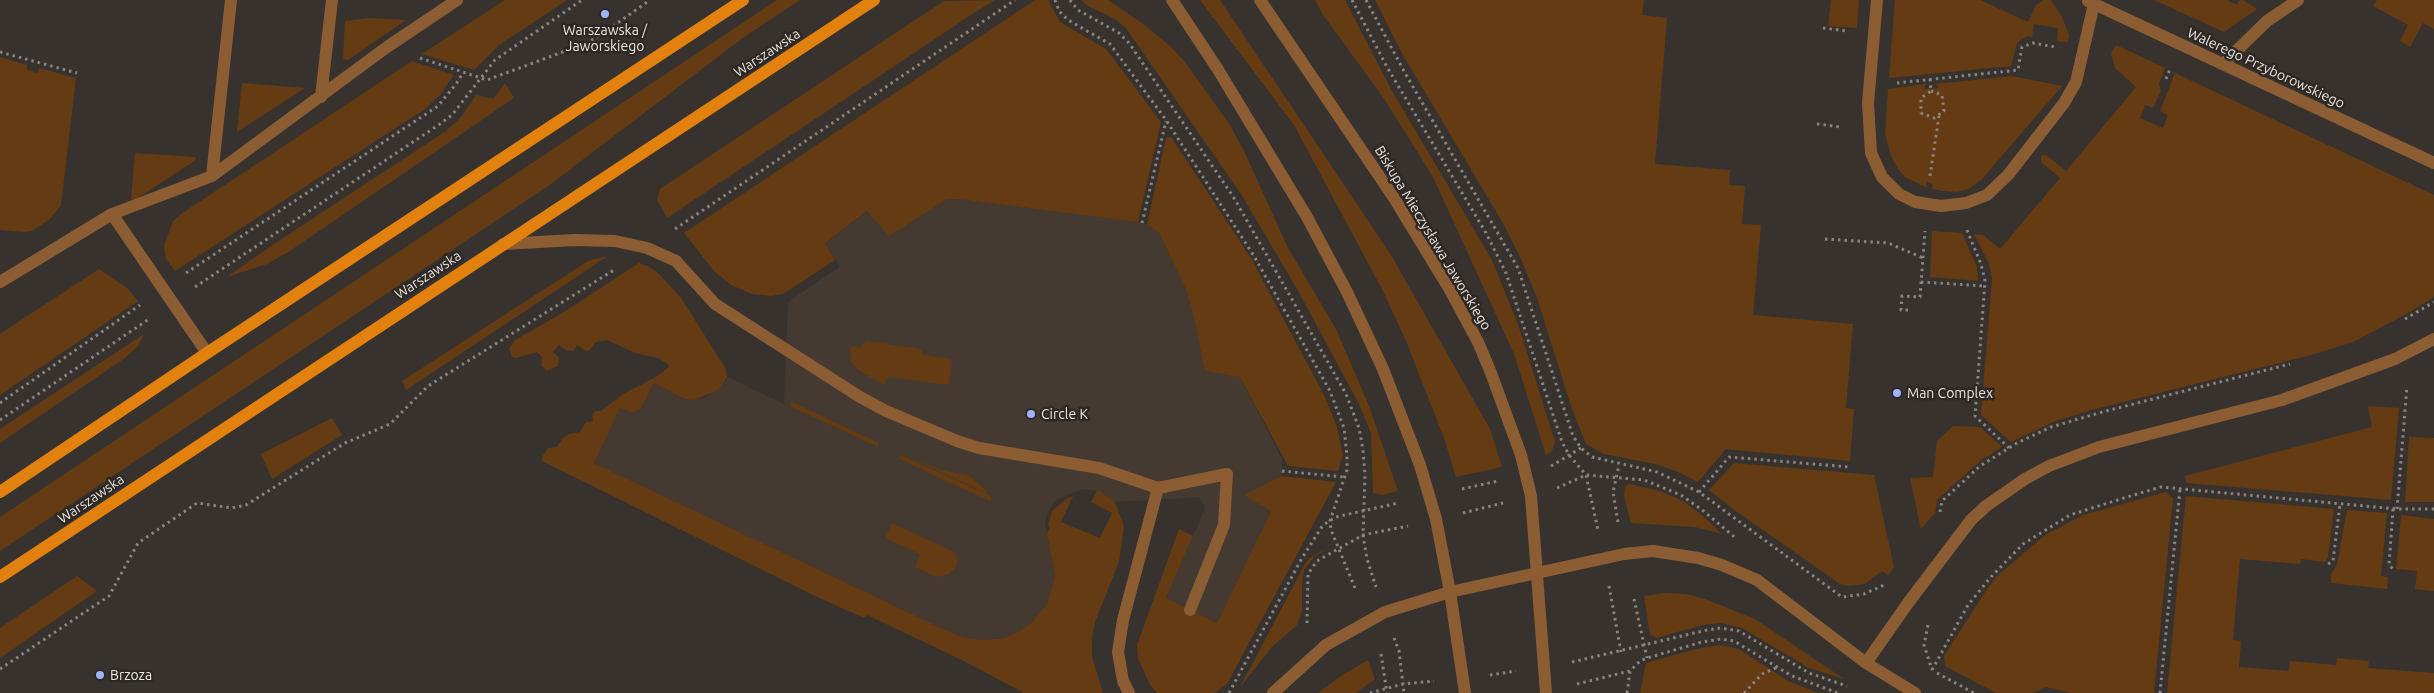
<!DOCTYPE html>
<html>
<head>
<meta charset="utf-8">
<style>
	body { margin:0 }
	canvas { display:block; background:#37322e }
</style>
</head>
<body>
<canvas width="2434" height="693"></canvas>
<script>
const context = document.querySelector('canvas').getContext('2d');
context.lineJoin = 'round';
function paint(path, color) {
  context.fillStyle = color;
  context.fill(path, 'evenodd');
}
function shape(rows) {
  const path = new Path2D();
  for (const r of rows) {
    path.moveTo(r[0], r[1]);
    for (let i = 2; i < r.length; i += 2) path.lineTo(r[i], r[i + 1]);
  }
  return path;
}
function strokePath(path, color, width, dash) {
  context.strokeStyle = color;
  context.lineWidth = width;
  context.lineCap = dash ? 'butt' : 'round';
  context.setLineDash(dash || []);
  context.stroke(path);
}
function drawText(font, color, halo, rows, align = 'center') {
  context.font = font + ' Ubuntu,sans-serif';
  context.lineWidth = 5;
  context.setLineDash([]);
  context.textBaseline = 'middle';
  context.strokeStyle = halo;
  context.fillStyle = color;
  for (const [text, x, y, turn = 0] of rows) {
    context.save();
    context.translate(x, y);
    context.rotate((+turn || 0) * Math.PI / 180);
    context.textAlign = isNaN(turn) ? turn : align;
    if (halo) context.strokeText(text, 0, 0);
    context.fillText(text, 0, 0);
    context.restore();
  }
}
paint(shape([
	[947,199,966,200,1134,221,1147,225,1159,233,1185,287,1193,313,1240,377,1282,459,1282,476,1245,495,1271,511,1217,623,1166,598,1204,511,1205,506,1199,497,1115,502,1100,491,1083,489,1059,498,1051,506,1046,517,1045,524,1055,575,1047,604,1033,621,1020,631,1004,638,982,640,961,637,933,624,594,463,620,407,632,413,641,409,654,383,685,399,694,400,706,397,726,381,727,377,784,404,788,302,840,267,825,243,868,211,926,211]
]), '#443a32');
paint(shape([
	[505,0,567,0,499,45,474,70,422,54],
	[777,0,800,0,744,37,551,184,0,551,0,517],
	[995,0,974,13,667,218,657,200,660,189,944,1],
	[1035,0,1048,0,1060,22,1106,49,1161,122,1138,222,966,200,947,199,889,236,867,211,825,243,835,260,783,294,771,296,752,294,731,285,714,271,684,233],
	[1081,0,1108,0,1142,23,1169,45,1185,62,1230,125,1244,151,1288,248,1336,329,1369,406,1398,491,1382,495,1373,493,1371,433,1359,404,1297,289,1241,194,1126,28,1115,19,1086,5],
	[1200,0,1220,0,1391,255,1490,429,1502,467,1456,477,1444,438,1406,341,1384,293,1330,192,1294,125],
	[1315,0,1345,0,1392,91,1492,260,1519,327,1555,442,1552,451,1546,455,1514,354,1433,177,1383,97,1323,15],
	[1375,0,1644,0,1642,15,1667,18,1655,164,1730,170,1729,185,1745,186,1742,224,1761,225,1753,315,1853,324,1846,408,1854,409,1850,461,1726,449,1698,482,1676,471,1655,464,1604,454,1586,444,1572,409,1537,298,1521,259,1504,225,1400,50],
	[1831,0,1859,0,1857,28,1828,26],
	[1895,0,1980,0,2028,22,2036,5,2044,0,2051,0,2062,17,2069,35,2068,42,2057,41,2058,28,2034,24,2032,37,2027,36,2017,43,2011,66,1889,78],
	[2154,0,2227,0,2237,5,2240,0,2243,0,2257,9,2224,32],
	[2377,0,2434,0,2434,29,2423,23,2410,47,2400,41,2408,25,2373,6],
	[370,18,406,20,348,60,343,59,345,21],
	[2116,45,2165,68,2159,84,2161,91,2153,108,2145,105,2140,118,2163,128,2168,115,2160,111,2175,73,2434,195,2434,297,2410,312,2353,342,2311,355,2091,410,2053,422,2011,442,1981,415,1992,279,1989,264,1974,234,1983,235,2000,249,2060,178,2041,162,2041,156,2046,155,2066,171,2136,87,2115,68,2111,53],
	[0,57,27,65,27,70,38,73,39,68,76,78,61,205,50,219,32,231,25,232,0,230],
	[412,61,454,75,439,96,425,109,175,271,166,259,164,245,173,221,181,214],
	[2012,76,2062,86,1982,179,1969,189,1957,192,1943,191,1932,189,1933,184,1927,182,1926,187,1919,184,1905,177,1898,169,1891,156,1885,134,1888,89,1926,84,1924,89,1939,88,1936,84],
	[242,83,305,88,237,132],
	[505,83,514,98,290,251,267,264,227,277,271,246,446,131,462,116,476,95,493,99],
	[1171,137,1251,258,1324,395,1337,427,1343,455,1338,471,1288,466,1240,377,1205,371,1193,313,1185,287,1159,233,1147,225,1166,138],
	[135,153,195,157,196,160,136,199,131,199],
	[1932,231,1962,233,1977,267,1978,281,1930,277],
	[608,256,406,390,402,381,588,261],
	[639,263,650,267,661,276,681,298,726,369,727,377,721,387,714,392,694,400,685,399,654,383,641,409,632,413,620,408,594,463,933,624,961,637,982,640,1004,638,1020,631,1033,621,1047,604,1055,575,1047,534,1050,526,1048,525,1052,511,1066,499,1073,496,1061,522,1100,538,1112,513,1091,502,1097,491,1100,491,1115,502,1124,526,1119,562,1095,622,1092,637,1092,657,1103,693,1024,693,964,661,867,615,864,618,813,595,542,461,542,457,548,448,557,447,562,439,569,434,580,432,586,422,593,421,592,415,595,411,601,411,623,394,656,377,669,367,668,364,658,358,635,353,607,340,596,342,590,350,586,351,577,345,574,351,566,350,559,345,553,352,559,358,558,366,547,371,541,365,542,357,537,352,516,358,512,357,509,349,515,340,564,312],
	[99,269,127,288,138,301,0,395,0,334],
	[144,334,138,346,125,358,0,443,0,429],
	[867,341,922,349,923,355,952,359,949,385,888,377,884,385,858,370,851,362,850,346,859,347],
	[792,402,879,443,878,447,790,406],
	[2368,406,2399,408,2391,500,2186,483,2185,476,2372,427],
	[332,418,342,435,272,479,261,454],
	[1953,426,1980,427,2002,447,1979,462,1938,499,1935,513,1921,529,1910,478,1933,477,1937,441],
	[2409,437,2434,438,2434,502,2405,502],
	[901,453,941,470,968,475,983,487,988,494],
	[901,455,989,495,992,498,990,501,937,477,898,458],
	[1734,463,1874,475,1894,567,1888,575,1882,571,1865,584,1849,586,1840,584,1733,509,1709,490],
	[1282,476,1336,482,1227,684,1214,693,1158,693,1150,685,1138,658,1137,645,1179,529,1193,536,1166,598,1217,623,1271,511,1244,495],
	[1629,484,1660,491,1683,501,1703,516,1722,534,1695,527,1631,523,1624,495,1625,487],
	[2166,492,2173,498,2154,693,2072,693,2046,687,2032,693,1996,693,1945,666,1944,656,1987,589,1996,577,2045,535,2083,515],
	[2186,496,2334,509,2328,557,2325,562,2301,559,2300,564,2240,559,2233,640,2241,641,2239,667,2289,671,2290,661,2336,665,2337,658,2369,661,2368,668,2434,673,2434,693,2167,693],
	[2347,510,2387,513,2381,576,2388,577,2387,589,2331,583,2331,574,2337,565],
	[2401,515,2434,519,2434,591,2415,589,2417,571,2396,569],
	[892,523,954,552,958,560,956,567,949,574,937,577,915,567,920,554,885,538],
	[1328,548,1314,557,1304,570,1302,580,1302,611,1297,625,1272,647,1240,687,1305,564,1309,558],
	[77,576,97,591,0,658,0,628],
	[1665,593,1686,594,1705,599,1755,619,1844,679,1809,668,1742,628,1721,623,1703,625,1656,638,1650,634,1644,596],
	[1720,645,1739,649,1788,681,1818,693,1640,693,1646,663,1696,649],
	[1368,660,1375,679,1356,693,1318,693,1341,676]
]), '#643b13');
strokePath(shape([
	[1055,0,1059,11,1068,20,1110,44,1166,120,1254,256,1330,391,1344,428,1347,456,1347,470,1330,521,1331,530,1355,588],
	[1070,0,1078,10,1119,33,1129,43,1234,198,1346,394,1359,428,1363,450,1365,475,1363,535,1367,559,1376,587],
	[1352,0,1387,67,1486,233,1506,273,1562,442,1569,455,1586,475,1598,530],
	[1366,0,1405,73,1518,268,1573,436,1581,448,1592,457,1657,472,1699,492,1842,597,1864,594,1884,585],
	[1823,28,1847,31],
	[0,52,77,73],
	[420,58,487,80,587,43,599,36,650,0],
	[1930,79,1931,91,1921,98,1921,113,1934,118,1944,111,1942,95,1931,91],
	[2166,79,2170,69],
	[1897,83,2018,70,2022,47,2033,43,2055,47],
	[1817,124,1841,127],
	[1930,176,1939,116],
	[1142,223,1166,121],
	[675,229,1015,0],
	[1967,230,1981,264,1985,281,1975,416,2009,448],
	[1825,239,1888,243,1923,258],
	[186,273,438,106,456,84,463,73],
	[1921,282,1985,286],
	[195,287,440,124,452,115,495,60,582,0],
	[1908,310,1901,310,1902,296,1920,297,1925,231],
	[2405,319,2434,302],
	[0,403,140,305],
	[0,420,149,319],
	[1551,466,1581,448],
	[1282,471,1344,477],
	[1557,488,1586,475,1644,480,1681,495,1701,509,1737,539],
	[1462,489,1498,481],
	[1699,492,1729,457,1849,467],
	[2393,509,2389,565,2394,570],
	[2397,509,2407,386],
	[1940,512,1942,501,1980,466,2017,443,2051,427,2106,411,2290,364],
	[1463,513,1503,503],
	[1618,522,1613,492,1619,465],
	[2328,564,2333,561,2340,504],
	[1609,586,1621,652],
	[1634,599,1647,658],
	[1307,623,1308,574,1317,561,1363,535,1408,526],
	[1928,625,1924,645,1932,670],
	[1394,638,1399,651,1404,693],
	[1381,654,1387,693],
	[1572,662,1707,630,1721,628,1739,631,1809,673,1847,686],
	[0,669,109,596,138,543,197,503,232,508,246,505,345,443,390,424,428,386,614,270],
	[1932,670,1968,605,1990,578,2023,544,2070,515,2127,497,2161,487,2397,509,2434,509],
	[1937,673,1974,693],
	[1490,675,1516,671],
	[1577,684,1630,671,1640,661,1647,658,1702,642,1721,639,1734,641,1792,676,1838,693],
	[1229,693,1302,558,1323,525,1336,517,1398,503],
	[1370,693,1403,684,1434,681],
	[1627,693,1630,671],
	[1744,693,1762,674,1778,667],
	[2160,693,2180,489]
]), '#878380', 3, [2.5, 4]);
strokePath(shape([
	[1172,0,1217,68,1307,217,1347,292,1383,369,1420,465,1436,519,1450,592,1465,693],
	[1260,0,1394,198,1450,290,1478,342,1491,373,1521,455,1531,496,1546,693],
	[1877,0,1868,103,1871,153,1882,177,1899,194,1915,202,1941,206,1966,203,1987,195,2008,175,2064,103,2076,82,2094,4],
	[2088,1,2434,163],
	[2223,64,2267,21,2298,0],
	[321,97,332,0],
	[212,176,231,0],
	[112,214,207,353],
	[503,244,575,240,615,241,647,248,676,261,715,304,860,397,886,411,957,441,979,448,1099,468,1158,488,1227,474,1224,525,1190,610],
	[0,282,112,214,212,176,387,47,457,0],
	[1866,663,1908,603,1971,520,1986,506,2025,479,2049,466,2099,447,2282,400,2395,359,2434,339],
	[1129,693,1123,681,1118,652,1123,620,1158,488],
	[1273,693,1326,645,1385,612,1450,592,1624,554,1653,551,1698,558,1722,565,1757,580,1866,663,1915,693]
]), '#8c5d33', 12);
strokePath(shape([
	[0,492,207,353,743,0],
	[0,577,874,0]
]), '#e2810e', 12);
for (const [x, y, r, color] of [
	[605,14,5,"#9db4fd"],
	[1897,393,5,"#9db4fd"],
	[1031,414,5,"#9db4fd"],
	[100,675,5,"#9db4fd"]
]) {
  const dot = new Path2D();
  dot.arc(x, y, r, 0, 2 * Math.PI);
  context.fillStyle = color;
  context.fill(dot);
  strokePath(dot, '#2d2824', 2);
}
drawText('14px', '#e8e5e2', '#2d2824', [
	["Warszawska /",605,30,"center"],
	["Jaworskiego",605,46,"center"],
	["Man Complex",1907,393],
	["Circle K",1041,414],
	["Brzoza",110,675]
], 'left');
drawText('14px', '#e8e5e2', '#2d2824', [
	["Warszawska",767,53,-33],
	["Walerego Przyborowskiego",2266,68,25],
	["Biskupa Mieczysława Jaworskiego",1433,238,59],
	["Warszawska",428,275,-33],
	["Warszawska",91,499,-34]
]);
</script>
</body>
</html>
